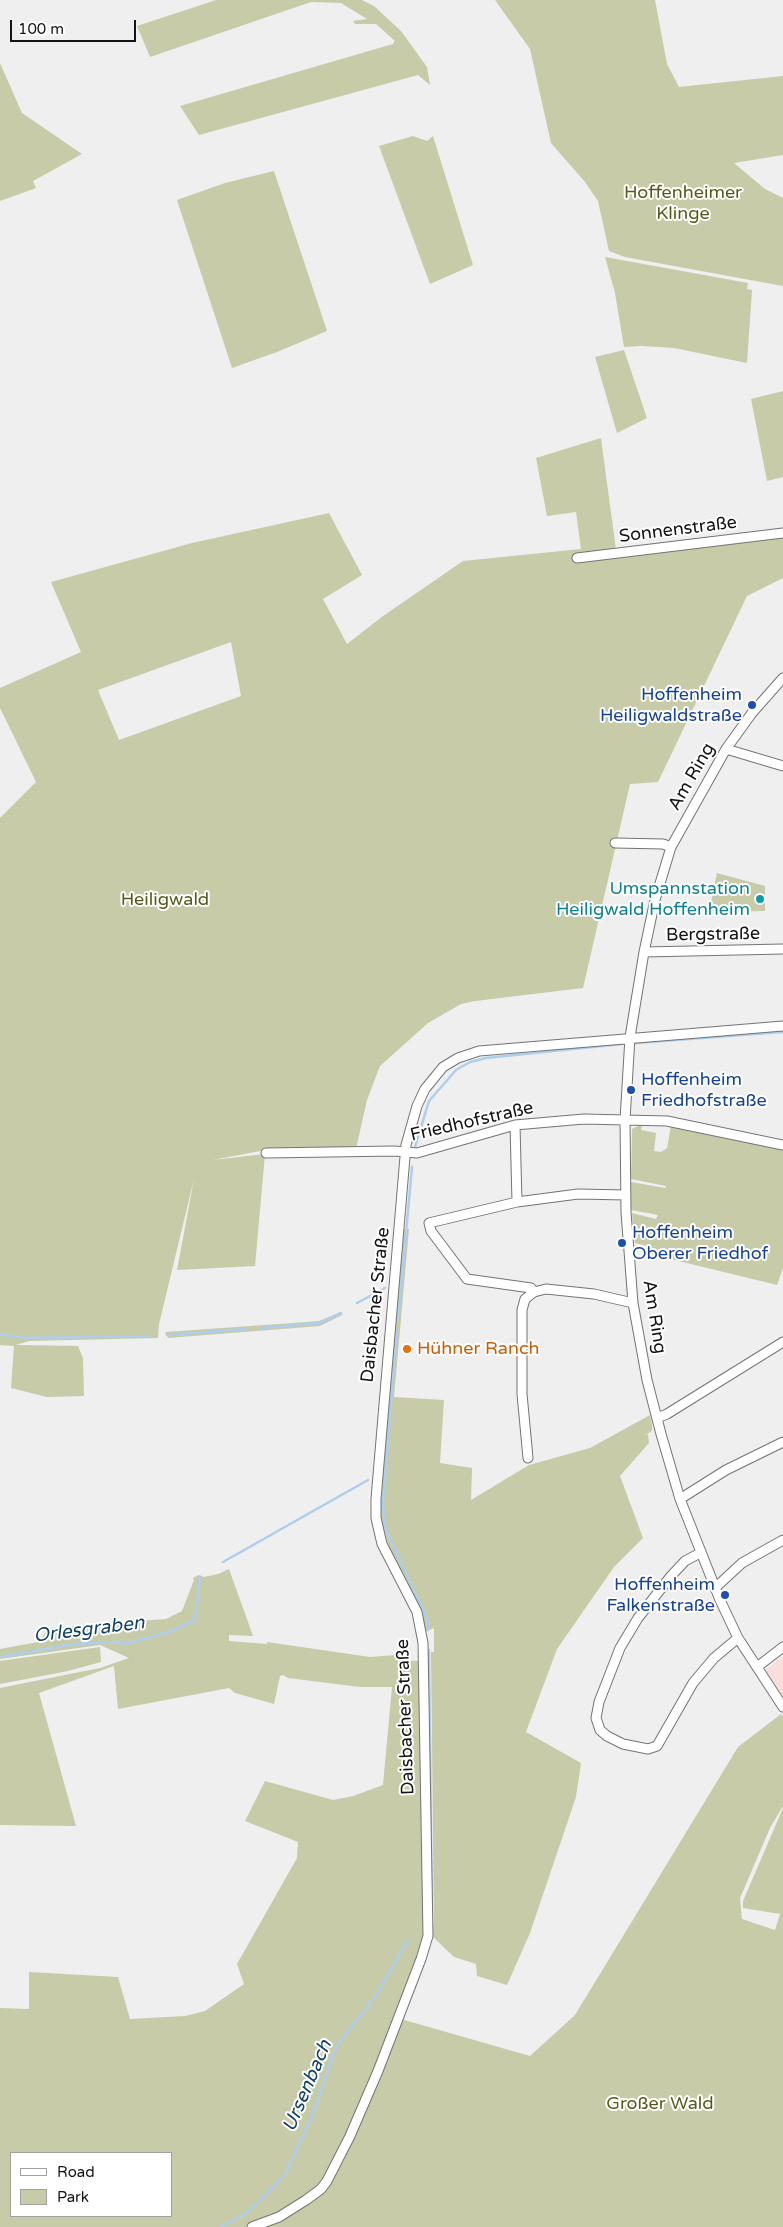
<!DOCTYPE html>
<html>
<head>
<meta charset="utf-8">
<style>
	body { margin:0 }
	#map { position:relative; width:783px; height:2227px; overflow:hidden; background:#efeff0; font-family:"Varela Round",sans-serif }
	canvas { display:block }
	.legend { position:absolute; left:10px; top:2152px; width:162px; height:65px; box-sizing:border-box; background:#fff; border:1px solid #a1a1a1; margin:0; padding:6px 9px; list-style:none; font-size:15px; color:#141414 }
	.legend li { display:flex; align-items:center; gap:10px; height:25px }
	.legend b { width:25px; border:1px solid #a1a1a1 }
	.scale { position:absolute; left:10px; top:20px; width:126px; height:22px; box-sizing:border-box; border:2px solid #141414; border-top:0; padding-left:6px; font-size:15px; line-height:18px; white-space:nowrap; color:#141414; -webkit-text-stroke:4px #fff; paint-order:stroke }
</style>
</head>
<body>
<div id="map">
<canvas width="783" height="2227"></canvas>
<ul class="legend">
<li><b style="height:6px;background:#fff"></b>Road</li>
<li><b style="height:14px;background:#c7cba7"></b>Park</li>
</ul>
<div class="scale">100 m</div>
</div>
<script>
const context = document.querySelector('canvas').getContext('2d');
context.lineJoin = 'round';
function paint(path, color) {
  context.fillStyle = color;
  context.fill(path, 'evenodd');
}
function shape(rows) {
  const path = new Path2D();
  for (const r of rows) {
    path.moveTo(r[0], r[1]);
    for (let i = 2; i < r.length; i += 2) path.lineTo(r[i], r[i + 1]);
  }
  return path;
}
function strokePath(path, color, width, dash) {
  context.strokeStyle = color;
  context.lineWidth = width;
  context.lineCap = dash ? 'butt' : 'round';
  context.setLineDash(dash || []);
  context.stroke(path);
}
function drawText(font, color, halo, rows, align = 'center') {
  context.font = font + ' "Varela Round",sans-serif';
  context.lineWidth = 4;
  context.setLineDash([]);
  context.textBaseline = 'middle';
  context.strokeStyle = halo;
  context.fillStyle = color;
  for (const [text, x, y, turn = 0] of rows) {
    context.save();
    context.translate(x, y);
    context.rotate((+turn || 0) * Math.PI / 180);
    context.textAlign = isNaN(turn) ? turn : align;
    if (halo) context.strokeText(text, 0, 0);
    context.fillText(text, 0, 0);
    context.restore();
  }
}
paint(shape([
	[783,1657,783,1698,765,1670]
]), '#f9dedd');
paint(shape([
	[216,0,362,0,374,6,401,31,427,67,430,85,418,75,199,135,180,106,393,44,395,41,376,24,355,24,353,21,367,19,341,3,311,2,150,57,137,26],
	[495,0,655,0,667,64,679,87,783,76,783,155,734,163,765,189,783,198,783,286,625,257,609,251,598,201,585,182,551,143,530,49],
	[0,63,22,113,82,154,33,181,36,188,0,201],
	[413,136,427,141,433,136,473,265,430,284,379,146],
	[274,171,327,331,277,352,232,368,177,200,225,183],
	[605,257,748,283,747,289,752,290,747,363,674,348,642,346,624,347,615,293],
	[624,350,647,418,617,433,595,357],
	[783,391,783,477,767,481,751,399],
	[601,438,616,550,783,531,783,578,747,596,658,782,630,784,583,988,475,1001,461,1004,428,1023,380,1066,367,1100,356,1149,266,1150,212,1160,265,1154,255,1266,177,1270,194,1179,159,1324,158,1338,29,1341,16,1345,78,1346,83,1358,84,1396,47,1397,11,1388,14,1346,0,1345,0,818,36,782,0,708,0,688,81,652,51,582,192,543,329,513,362,575,323,599,347,644,383,616,463,561,581,549,576,512,547,516,536,458],
	[231,642,241,696,119,740,98,690],
	[717,873,765,886,765,911,709,912],
	[642,1124,641,1130,656,1133,654,1151,661,1152,667,1148,671,1126,783,1150,783,1268,777,1285,650,1254,651,1247,635,1243,632,1213,656,1219,658,1215,631,1210,631,1182,665,1188,666,1186,631,1179,632,1129],
	[404,1229,409,1229,394,1397,444,1400,440,1463,472,1468,471,1500,529,1465,590,1448,650,1415,652,1425,652,1431,645,1435,648,1434,649,1443,620,1476,643,1538,614,1567,557,1649,526,1732,581,1763,576,1797,530,1933,507,1985,477,1976,476,1964,454,1957,432,1936,434,1922,431,1652,434,1652,434,1628,425,1632,393,1559,379,1515,379,1498],
	[341,1312,342,1315,320,1326,168,1338,165,1332,307,1322,319,1321],
	[229,1569,253,1636,229,1635,229,1641,267,1644,267,1642,370,1657,395,1655,398,1660,419,1661,424,1935,422,1951,348,2134,319,2188,276,2216,247,2227,0,2227,0,2008,29,2009,29,1972,118,1977,130,2019,185,2016,205,2011,244,1984,237,1964,297,1858,298,1842,245,1821,265,1781,333,1800,353,1796,383,1785,392,1687,360,1687,288,1678,283,1675,280,1676,274,1704,235,1693,229,1688,118,1709,114,1666,39,1693,76,1826,0,1825,0,1688,100,1668,129,1658,100,1645,0,1659,0,1649,38,1642,49,1628,166,1619,182,1611,194,1580,193,1578,199,1575,204,1577,218,1574],
	[11,2153,171,2153,171,2216,11,2216],
	[100,1647,101,1662,68,1671,0,1684,0,1661],
	[781,1714,783,1717,783,1806,770,1828,740,1898,742,1919,775,1930,780,1914,743,1908,743,1901,783,1808,783,2227,259,2227,322,2190,401,2019,530,2056,575,2015,738,1747]
]), '#c7cba7');
strokePath(shape([
	[636,1043,783,1032],
	[415,1147,429,1101,456,1070,470,1062,486,1058,622,1044],
	[357,1303,385,1288],
	[398,1321,412,1167],
	[260,1328,320,1323,341,1313],
	[397,1330,383,1503,385,1528,427,1618,428,1630],
	[0,1334,26,1338,149,1336],
	[167,1335,247,1329],
	[223,1562,368,1480],
	[429,1650,432,1919],
	[0,1657,74,1644,116,1642,125,1644,172,1631,195,1620,200,1577],
	[220,2227,242,2216,258,2203,286,2173,314,2111,336,2047,375,1997,408,1940]
]), '#aeceee', 2.5);
const street = shape([
	[577,558,783,533],
	[783,678,752,713,726,749,671,847,655,900,644,952,630,1037,625,1120,626,1212,633,1303,647,1380,661,1434,680,1499,720,1600,738,1638,783,1707],
	[726,749,783,766],
	[615,843,663,844,671,847],
	[644,952,783,949],
	[515,1125,517,1202],
	[266,1153,395,1151,417,1153,515,1125,584,1119,667,1121,783,1145],
	[534,1292,531,1288,467,1279,431,1231,429,1223,517,1202,578,1194,626,1195],
	[657,1418,667,1414,783,1342],
	[528,1458,522,1394,522,1310,525,1299,534,1292,546,1289,594,1294,633,1303],
	[680,1499,726,1470,783,1442],
	[700,1553,685,1561,671,1576,638,1618,620,1648,599,1702,596,1718,600,1730,607,1736,623,1744,648,1749,657,1746,693,1683,714,1658,738,1638],
	[715,1588,742,1563,783,1540],
	[757,1667,783,1647],
	[252,2227,279,2217,306,2200,321,2189,327,2181,350,2136,378,2071,421,1959,428,1936,423,1643,417,1612,382,1544,376,1518,376,1499,406,1145,417,1106,425,1089,443,1067,458,1058,479,1051,783,1026]
]);
strokePath(street, '#747475', 11);
strokePath(street, '#fff', 9);
for (const [x, y, r, color] of [
	[752,705,5,"#1a4fb4"],
	[760,899,5,"#0f9aa8"],
	[631,1090,5,"#1a4fb4"],
	[622,1243,5,"#1a4fb4"],
	[407,1349,5,"#e8710a"],
	[725,1595,5,"#1a4fb4"]
]) {
  const dot = new Path2D();
  dot.arc(x, y, r, 0, 2 * Math.PI);
  context.fillStyle = color;
  context.fill(dot);
  strokePath(dot, '#fff', 2);
}
drawText('18px', '#575b1a', '#fff', [
	["Hoffenheimer",683,193],
	["Klinge",683,214],
	["Heiligwald",165,900],
	["Großer Wald",660,2104]
]);
drawText('18px', '#141414', '#fff', [
	["Sonnenstraße",678,530,-7],
	["Am Ring",692,777,-60],
	["Bergstraße",713,935,-1],
	["Friedhofstraße",472,1122,-13],
	["Daisbacher Straße",376,1305,-84],
	["Am Ring",654,1317,81],
	["Daisbacher Straße",406,1717,-92]
]);
drawText('18px', '#164399', '#fff', [
	["Hoffenheim",742,695],
	["Heiligwaldstraße",742,716],
	["Hoffenheim",641,1080,"left"],
	["Friedhofstraße",641,1101,"left"],
	["Hoffenheim",632,1233,"left"],
	["Oberer Friedhof",632,1254,"left"],
	["Hoffenheim",715,1585],
	["Falkenstraße",715,1606]
], 'right');
drawText('18px', '#0d838f', '#fff', [
	["Umspannstation",750,889],
	["Heiligwald Hoffenheim",750,910]
], 'right');
drawText('18px', '#c56008', '#fff', [
	["Hühner Ranch",417,1349]
], 'left');
drawText('italic 19px', '#0f416a', '#fff', [
	["Orlesgraben",89,1630,-7],
	["Ursenbach",308,2086,-67]
]);
</script>
</body>
</html>
